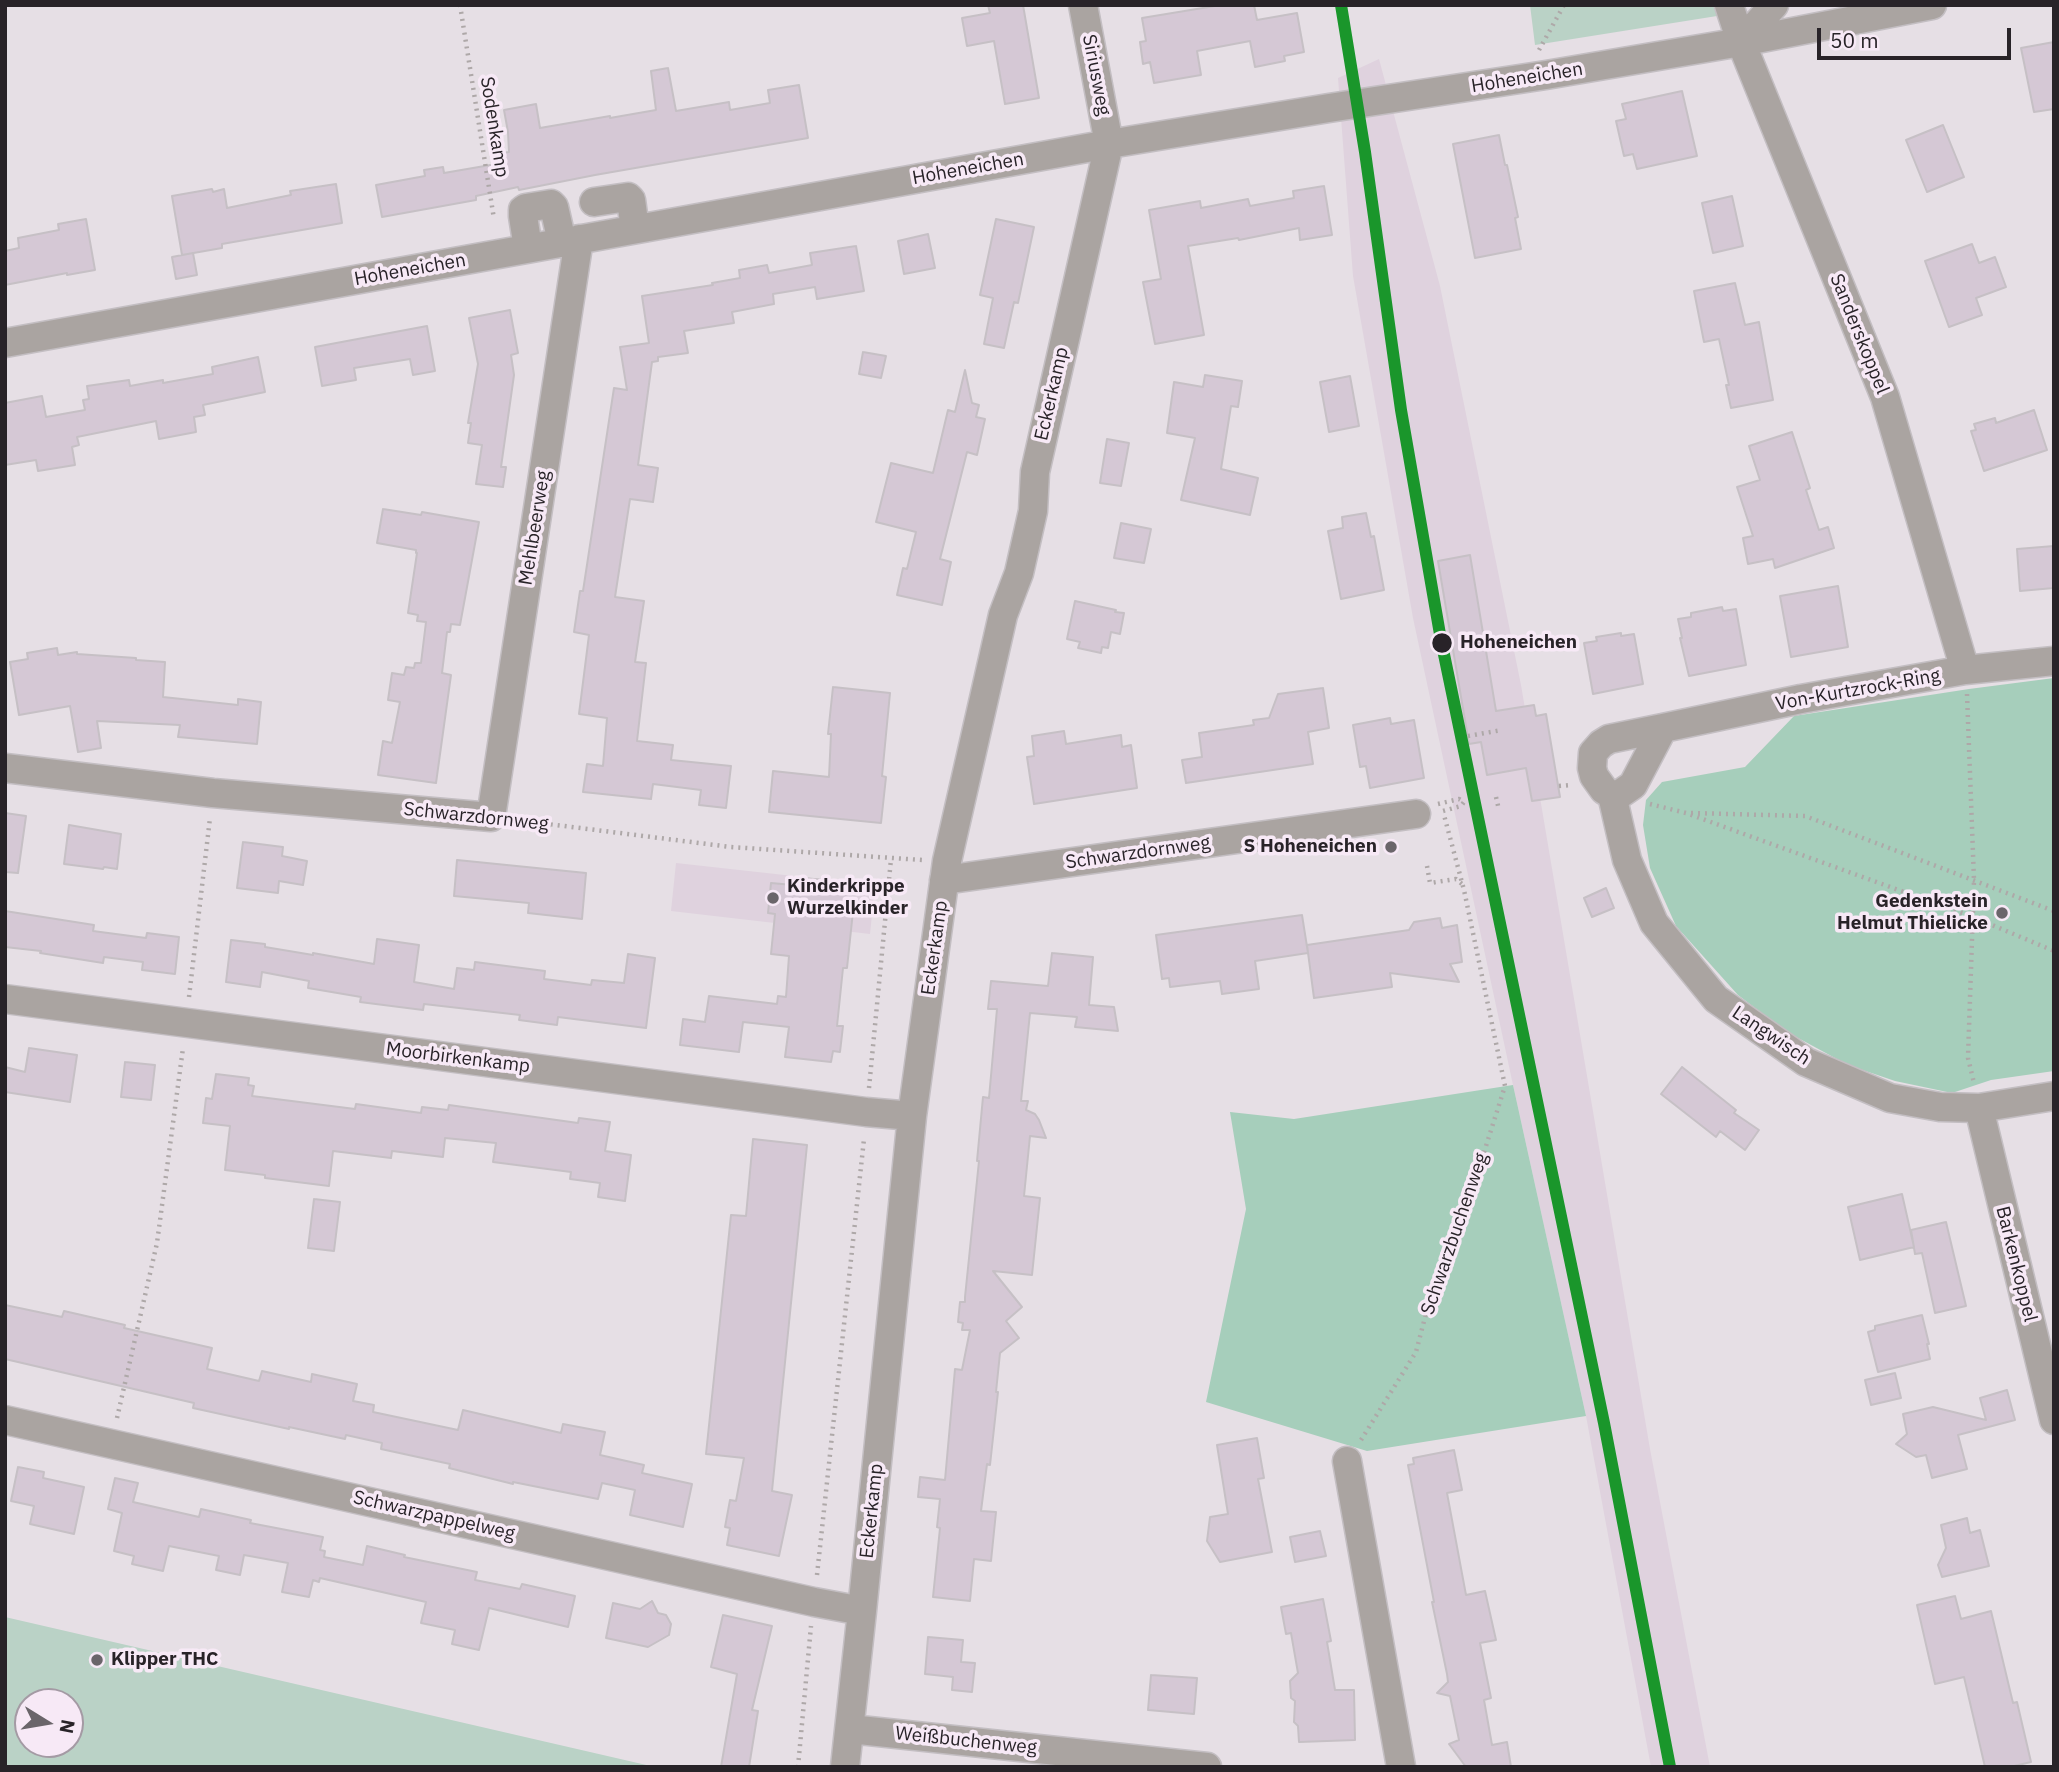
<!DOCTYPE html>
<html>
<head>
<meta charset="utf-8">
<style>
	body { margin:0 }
	#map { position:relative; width:2059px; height:1772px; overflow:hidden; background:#e6dfe5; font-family:"IBM Plex Sans",sans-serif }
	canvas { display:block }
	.frame { position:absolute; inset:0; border:7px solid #282328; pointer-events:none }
	.north { position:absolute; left:14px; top:1688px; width:70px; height:70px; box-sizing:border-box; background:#f7e9f6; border:2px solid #a49aa4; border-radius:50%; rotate:101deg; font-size:19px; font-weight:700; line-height:28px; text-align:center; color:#282328 }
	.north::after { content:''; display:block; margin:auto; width:24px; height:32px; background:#6a656a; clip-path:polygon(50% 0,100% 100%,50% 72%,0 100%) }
	.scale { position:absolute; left:1817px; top:28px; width:194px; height:32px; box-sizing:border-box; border:4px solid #282328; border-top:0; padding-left:9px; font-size:21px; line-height:24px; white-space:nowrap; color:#282328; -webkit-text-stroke:5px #f7e9f6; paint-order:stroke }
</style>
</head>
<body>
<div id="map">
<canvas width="2059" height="1772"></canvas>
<div class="frame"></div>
<div class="north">N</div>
<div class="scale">50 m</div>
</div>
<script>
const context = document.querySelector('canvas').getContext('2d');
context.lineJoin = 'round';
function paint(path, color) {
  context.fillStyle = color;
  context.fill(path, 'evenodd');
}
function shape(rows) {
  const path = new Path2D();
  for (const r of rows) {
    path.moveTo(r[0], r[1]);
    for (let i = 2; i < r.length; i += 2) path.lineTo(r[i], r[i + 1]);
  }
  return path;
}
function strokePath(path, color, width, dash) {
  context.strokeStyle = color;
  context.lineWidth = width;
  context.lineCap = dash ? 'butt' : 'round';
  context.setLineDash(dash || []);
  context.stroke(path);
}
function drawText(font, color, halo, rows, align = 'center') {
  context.font = font + ' "IBM Plex Sans",sans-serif';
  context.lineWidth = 7;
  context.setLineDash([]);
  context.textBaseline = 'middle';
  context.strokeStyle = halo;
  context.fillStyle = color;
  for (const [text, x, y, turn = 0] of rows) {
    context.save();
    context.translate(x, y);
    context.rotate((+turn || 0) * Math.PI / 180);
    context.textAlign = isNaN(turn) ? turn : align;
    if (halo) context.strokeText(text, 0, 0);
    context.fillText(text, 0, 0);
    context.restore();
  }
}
paint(shape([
	[1379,59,1440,286,1521,685,1650,1449,1710,1767,1651,1767,1586,1416,1513,1085,1413,618,1353,276,1338,78],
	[676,863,875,885,870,934,671,911]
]), '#dfd2de');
paint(shape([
	[1530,5,1713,5,1717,16,1535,45],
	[5,1617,655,1767,5,1767],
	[28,1702,70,1702,70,1744,28,1744]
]), '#bad2c6');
paint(shape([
	[2054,678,2054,1071,1991,1080,1952,1093,1895,1081,1848,1065,1787,1032,1738,995,1676,926,1650,868,1643,825,1646,800,1662,782,1745,767,1794,716,1969,689],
	[1513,1085,1586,1416,1367,1451,1206,1402,1246,1209,1230,1112,1294,1119]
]), '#a6cebb');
const building = shape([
	[988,5,1023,5,1039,98,1005,104,994,41,967,46,962,18,990,13,988,5],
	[1221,5,1254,5,1257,20,1297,13,1304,52,1284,56,1285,61,1255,67,1250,41,1197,51,1201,75,1154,83,1150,62,1143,64,1140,42,1146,41,1142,18,1221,5],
	[2054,42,2054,109,2034,112,2021,48,2054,42],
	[668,68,676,111,729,102,730,110,770,103,768,90,799,85,808,138,595,175,519,190,518,187,476,196,476,200,382,217,376,185,425,176,424,170,443,167,444,173,502,163,500,153,509,152,508,132,504,110,536,104,540,128,610,116,610,118,656,110,651,71,668,68],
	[1682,91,1697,156,1637,169,1633,154,1624,156,1616,121,1626,119,1622,104,1682,91],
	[1943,125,1964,177,1927,192,1906,140,1943,125],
	[1499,135,1505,165,1507,165,1518,217,1515,218,1521,249,1475,258,1453,144,1499,135],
	[336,184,342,223,222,244,222,248,182,255,172,196,212,189,213,192,224,189,227,208,291,195,290,191,336,184],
	[1324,186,1332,235,1300,240,1299,228,1239,240,1238,238,1188,246,1204,335,1155,344,1143,282,1161,279,1149,210,1200,201,1201,208,1248,199,1250,206,1294,198,1293,191,1324,186],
	[1732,196,1743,246,1713,253,1702,203,1732,196],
	[86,219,95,270,67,275,67,273,5,285,5,251,19,248,18,238,59,230,58,224,86,219],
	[996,219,1034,227,1018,303,1014,302,1004,348,984,344,993,298,980,295,996,219],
	[928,234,935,268,904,274,898,241,928,234],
	[1972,244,1979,263,1995,257,2006,287,1976,298,1982,315,1949,327,1925,261,1972,244],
	[856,246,864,291,817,299,815,287,773,294,774,304,732,312,734,323,684,331,688,353,658,357,658,361,652,362,638,465,658,468,653,502,630,499,615,597,644,601,635,662,646,663,637,741,673,745,671,760,731,766,726,808,699,805,701,790,653,784,651,799,583,792,587,764,603,766,607,718,579,714,589,635,574,632,580,591,583,591,614,388,627,390,620,347,649,343,642,296,713,285,712,283,740,278,739,270,767,265,769,273,812,265,810,253,856,246],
	[193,253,197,275,176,279,172,257,193,253],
	[1735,283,1745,325,1759,322,1773,400,1731,408,1726,385,1729,385,1719,339,1704,342,1694,291,1735,283],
	[510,310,518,353,511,355,514,375,501,467,506,467,503,487,476,484,482,445,468,443,471,423,468,423,478,364,469,318,510,310],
	[427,326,435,371,413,375,410,359,354,368,356,380,322,386,315,347,427,326],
	[863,352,886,356,881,378,859,374,863,352],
	[258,357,265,392,203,405,205,415,194,417,196,432,159,439,156,421,77,437,79,445,72,447,75,465,38,471,36,460,5,465,5,403,42,396,46,417,85,410,83,400,89,399,87,386,129,380,130,386,163,380,163,383,213,374,212,367,258,357],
	[965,370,972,403,979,405,976,417,985,419,977,455,967,452,940,559,951,562,942,605,897,595,903,568,907,569,916,532,876,522,891,463,933,473,948,410,955,412,965,370],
	[1205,375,1242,381,1238,407,1231,406,1221,469,1258,478,1250,515,1181,500,1195,438,1167,433,1174,382,1203,387,1205,375],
	[1350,376,1359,426,1329,432,1320,382,1350,376],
	[2034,410,2047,450,1984,471,1971,431,1976,430,1974,424,1995,418,1996,423,2034,410],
	[1792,432,1810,488,1806,490,1819,530,1828,527,1834,548,1775,568,1773,559,1748,564,1743,538,1753,536,1737,487,1760,480,1749,446,1792,432],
	[1107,439,1129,443,1121,486,1100,483,1107,439],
	[383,509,421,515,422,512,479,522,460,625,451,624,450,632,447,632,442,673,451,675,436,783,378,775,383,741,392,743,400,702,388,700,392,673,404,675,406,667,414,668,415,663,421,663,426,622,417,621,418,615,408,613,417,553,416,553,416,550,377,543,383,509],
	[1366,513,1371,537,1374,536,1384,590,1341,599,1328,531,1343,528,1342,517,1366,513],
	[1121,523,1151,529,1144,563,1114,558,1121,523],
	[2054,546,2054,588,2020,591,2017,549,2054,546],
	[1470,555,1496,711,1534,705,1536,716,1546,714,1560,797,1532,801,1526,768,1487,775,1481,742,1469,744,1438,561,1470,555],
	[1838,586,1848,647,1791,657,1780,596,1838,586],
	[1075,601,1116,610,1115,612,1124,613,1120,634,1111,632,1108,648,1102,647,1101,653,1078,648,1080,642,1067,639,1075,601],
	[1722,607,1723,611,1736,609,1746,665,1689,676,1680,638,1682,638,1678,619,1691,617,1691,613,1722,607],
	[1621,633,1621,636,1634,634,1643,684,1593,694,1584,643,1597,641,1596,637,1621,633],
	[57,648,58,655,77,652,77,654,136,658,136,660,165,662,163,697,238,705,238,699,261,702,257,744,178,737,180,725,97,721,101,748,78,752,70,706,19,715,10,662,28,659,27,653,57,648],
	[833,687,890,693,882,776,886,777,881,823,769,812,773,771,829,777,831,734,828,734,833,687],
	[1323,688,1329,728,1308,732,1313,764,1186,783,1182,760,1202,757,1199,733,1254,725,1253,720,1269,718,1278,694,1323,688],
	[1390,718,1391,724,1414,720,1424,778,1370,788,1366,766,1360,767,1353,725,1390,718],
	[1064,731,1066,744,1121,735,1122,747,1131,745,1137,788,1034,804,1027,757,1034,756,1032,736,1064,731],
	[5,813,26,816,18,873,5,872,5,813],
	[69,825,121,834,117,869,104,867,103,869,64,864,69,825],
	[243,842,283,847,282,856,307,861,303,885,279,881,278,893,237,888,243,842],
	[457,860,586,873,582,919,528,913,529,903,454,896,457,860],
	[793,877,856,883,847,968,843,968,837,1026,843,1026,840,1052,833,1051,831,1062,785,1057,789,1027,743,1022,739,1052,680,1045,683,1019,705,1022,709,996,777,1004,778,996,786,997,789,956,771,954,775,914,768,913,771,883,793,885,793,877],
	[1606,888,1614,908,1592,917,1584,898,1606,888],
	[5,911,94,925,93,931,146,938,147,933,179,937,175,974,142,970,143,962,104,957,103,963,40,953,41,951,5,947,5,911],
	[1302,915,1308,953,1255,961,1259,989,1222,994,1220,981,1170,987,1169,978,1162,979,1156,935,1302,915],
	[1440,918,1442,928,1457,925,1462,962,1450,964,1459,982,1390,973,1392,987,1314,998,1307,945,1409,930,1414,922,1440,918],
	[377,939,419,945,414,982,454,989,457,968,474,970,475,962,545,971,544,979,591,985,592,980,624,983,628,954,655,958,646,1028,558,1017,557,1025,519,1020,520,1015,424,1004,423,1010,360,1002,361,997,308,988,309,981,262,972,260,987,226,982,231,940,265,944,265,947,313,955,313,953,374,964,377,939],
	[1052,953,1093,957,1089,1005,1114,1007,1118,1031,1075,1027,1077,1017,1030,1013,1021,1101,1028,1101,1026,1110,1035,1114,1039,1120,1046,1138,1030,1136,1024,1196,1040,1198,1032,1275,993,1271,1022,1307,1006,1321,1019,1338,1000,1353,996,1392,998,1392,990,1465,987,1464,981,1511,996,1512,991,1561,974,1559,970,1601,933,1597,940,1528,937,1527,940,1499,918,1497,920,1477,945,1480,955,1369,962,1370,970,1330,962,1330,963,1323,958,1322,960,1302,965,1302,965,1297,979,1161,977,1161,983,1097,989,1098,997,1009,988,1009,991,981,1048,986,1052,953],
	[29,1048,77,1055,70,1102,5,1092,5,1067,25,1072,29,1048],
	[125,1062,155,1065,151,1100,121,1097,125,1062],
	[1682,1067,1736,1110,1734,1113,1759,1130,1745,1150,1720,1131,1716,1137,1661,1094,1682,1067],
	[216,1074,249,1078,248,1085,254,1086,252,1096,355,1109,356,1104,421,1113,422,1107,448,1110,449,1105,578,1123,579,1118,610,1122,605,1151,631,1155,625,1201,598,1197,600,1183,570,1179,571,1172,493,1162,496,1143,445,1138,443,1157,392,1151,391,1158,333,1151,329,1186,265,1178,265,1175,225,1170,230,1126,203,1123,206,1098,212,1099,216,1074],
	[753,1139,807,1145,772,1491,792,1495,779,1556,727,1545,730,1528,725,1527,730,1500,736,1501,744,1458,706,1454,731,1215,746,1216,753,1139],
	[1902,1194,1914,1247,1860,1260,1848,1207,1902,1194],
	[314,1199,340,1202,334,1251,308,1248,314,1199],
	[1946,1222,1966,1306,1935,1313,1922,1253,1915,1254,1911,1230,1946,1222],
	[5,1305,62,1317,64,1311,125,1325,124,1328,212,1348,207,1369,259,1381,262,1371,311,1382,312,1374,357,1384,353,1401,374,1405,373,1412,458,1430,463,1410,561,1433,563,1424,605,1432,600,1455,644,1465,642,1473,692,1484,683,1527,630,1515,635,1490,602,1483,598,1499,513,1482,513,1484,449,1468,450,1464,381,1449,382,1443,346,1435,345,1439,289,1427,289,1429,193,1408,194,1403,5,1359,5,1305],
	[1922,1315,1929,1344,1927,1344,1930,1359,1878,1372,1868,1332,1875,1330,1875,1326,1922,1315],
	[1895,1373,1901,1398,1871,1405,1865,1380,1895,1373],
	[2007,1390,2015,1420,1958,1435,1967,1469,1932,1478,1926,1455,1916,1457,1896,1444,1907,1434,1903,1414,1933,1407,1986,1420,1980,1398,2007,1390],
	[1257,1438,1264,1478,1258,1479,1272,1552,1220,1562,1207,1541,1210,1517,1228,1514,1217,1445,1257,1438],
	[1454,1450,1462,1490,1447,1493,1466,1595,1485,1591,1496,1640,1480,1643,1491,1698,1484,1700,1492,1745,1507,1742,1511,1767,1466,1767,1449,1744,1459,1740,1450,1696,1437,1693,1448,1682,1447,1674,1432,1602,1434,1602,1408,1465,1414,1464,1413,1458,1454,1450],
	[18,1467,44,1472,43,1478,84,1487,74,1534,30,1524,34,1506,11,1501,18,1467],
	[115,1478,138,1483,133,1502,199,1517,201,1509,251,1520,250,1523,323,1537,320,1550,325,1551,324,1557,363,1565,367,1546,405,1555,404,1557,477,1572,475,1580,520,1589,522,1584,575,1596,568,1627,489,1608,479,1650,452,1644,455,1630,421,1623,426,1602,320,1578,319,1582,313,1580,309,1597,282,1592,288,1563,244,1555,240,1575,216,1570,219,1556,169,1546,163,1571,132,1564,134,1556,114,1551,122,1513,108,1509,115,1478],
	[1967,1518,1970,1533,1980,1530,1989,1566,1942,1577,1938,1565,1946,1548,1941,1525,1967,1518],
	[1320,1531,1326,1556,1295,1562,1290,1537,1320,1531],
	[1955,1596,1961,1619,1991,1611,2013,1703,2017,1702,2031,1762,2010,1767,1985,1767,1964,1677,1935,1684,1917,1605,1955,1596],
	[1323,1599,1331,1641,1327,1642,1335,1690,1354,1690,1355,1740,1299,1742,1298,1726,1294,1722,1295,1701,1291,1698,1290,1681,1298,1673,1291,1633,1286,1634,1281,1607,1323,1599],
	[652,1601,658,1613,666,1615,671,1624,669,1635,648,1647,606,1638,613,1603,640,1609,652,1601],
	[723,1615,772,1626,752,1710,758,1711,749,1767,721,1767,737,1674,711,1667,723,1615],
	[928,1637,963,1640,961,1662,975,1663,972,1692,952,1690,953,1677,925,1674,928,1637],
	[1151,1675,1197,1678,1194,1714,1148,1710,1151,1675]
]);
paint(building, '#d5c8d5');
strokePath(building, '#c6c0c5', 2);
const minor = shape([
	[1729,5,1741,42,1885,397,1965,670],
	[1741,42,1774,5],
	[594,202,628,197,631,200,635,229],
	[528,248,523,216,523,210,526,208,551,204,554,207,562,242],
	[5,343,1109,144,1329,108,1546,75,1741,42,1932,5],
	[1663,728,1801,699,1965,670,2054,661],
	[1663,728,1633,785,1620,794,1612,795,1604,790,1594,776,1592,768,1593,753,1601,744,1609,739,1663,728],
	[5,768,213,793,491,817,579,239],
	[1612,795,1627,860,1654,923,1716,999,1806,1062,1890,1098,1940,1107,1979,1108,2054,1096],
	[944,880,1416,814],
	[5,999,866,1112,912,1116],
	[1979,1108,2054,1420],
	[5,1420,814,1602,862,1611],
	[1347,1461,1401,1767],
	[850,1729,1207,1767],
	[845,1767,862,1611,912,1116,947,861,1003,615,1019,573,1033,511,1035,472,1109,144,1083,5]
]);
strokePath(minor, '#c3bec2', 31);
strokePath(shape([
	[460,5,494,219],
	[1539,50,1564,5],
	[1967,694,1974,880,1968,1058,1974,1083],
	[1468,736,1502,730],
	[1559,786,1571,785],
	[1496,797,1499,810],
	[1438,804,1459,799,1464,802,1461,806,1443,811],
	[1650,804,1686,813,1973,917,2054,951],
	[1691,813,1805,816,2054,911],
	[516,820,731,847,922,860],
	[1427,866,1430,883,1456,879,1462,884],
	[189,997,210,818],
	[869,1088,891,859],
	[117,1418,157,1243,183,1048],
	[1361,1440,1416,1352,1435,1279,1468,1203,1505,1086,1464,890,1444,815],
	[817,1575,864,1139],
	[798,1767,811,1626]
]), '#aea8a8', 4.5, [2, 5]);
strokePath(minor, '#aaa4a1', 28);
strokePath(shape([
	[1341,5,1365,152,1401,410,1441,640,1604,1423,1670,1767]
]), '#1a962b', 12);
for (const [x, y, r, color] of [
	[1442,643,11,"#282328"],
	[1391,847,7,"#6a656a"],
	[773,898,7,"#6a656a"],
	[2002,913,7,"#6a656a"],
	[97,1660,7,"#6a656a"]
]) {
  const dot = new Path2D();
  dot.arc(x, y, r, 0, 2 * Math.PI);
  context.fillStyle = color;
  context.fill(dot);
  strokePath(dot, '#f7e9f6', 2.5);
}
drawText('19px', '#282328', '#f7e9f6', [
	["Siriusweg",1096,75,79],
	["Hoheneichen",1527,78,-9],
	["Sodenkamp",494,127,81],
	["Hoheneichen",968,169,-10],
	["Hoheneichen",410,270,-10],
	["Sanderskoppel",1859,334,68],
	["Eckerkamp",1052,394,-77],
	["Mehlbeerweg",535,528,-81],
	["Von-Kurtzrock-Ring",1858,690,-10],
	["Schwarzdornweg",476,817,6],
	["Schwarzdornweg",1138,853,-8],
	["Eckerkamp",935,948,-82],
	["Langwisch",1771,1036,34],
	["Moorbirkenkamp",458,1058,7],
	["Schwarzbuchenweg",1455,1234,-71],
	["Barkenkoppel",2016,1264,76],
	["Eckerkamp",872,1511,-84],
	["Schwarzpappelweg",434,1516,13],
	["Weißbuchenweg",966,1741,6]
]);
drawText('bold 19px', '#282328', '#f7e9f6', [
	["Hoheneichen",1460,643]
], 'left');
drawText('bold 19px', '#282328', '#f7e9f6', [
	["S Hoheneichen",1377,847],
	["Kinderkrippe",787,887,"left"],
	["Wurzelkinder",787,909,"left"],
	["Gedenkstein",1988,902],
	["Helmut Thielicke",1988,924],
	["Klipper THC",111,1660,"left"]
], 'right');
</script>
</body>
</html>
